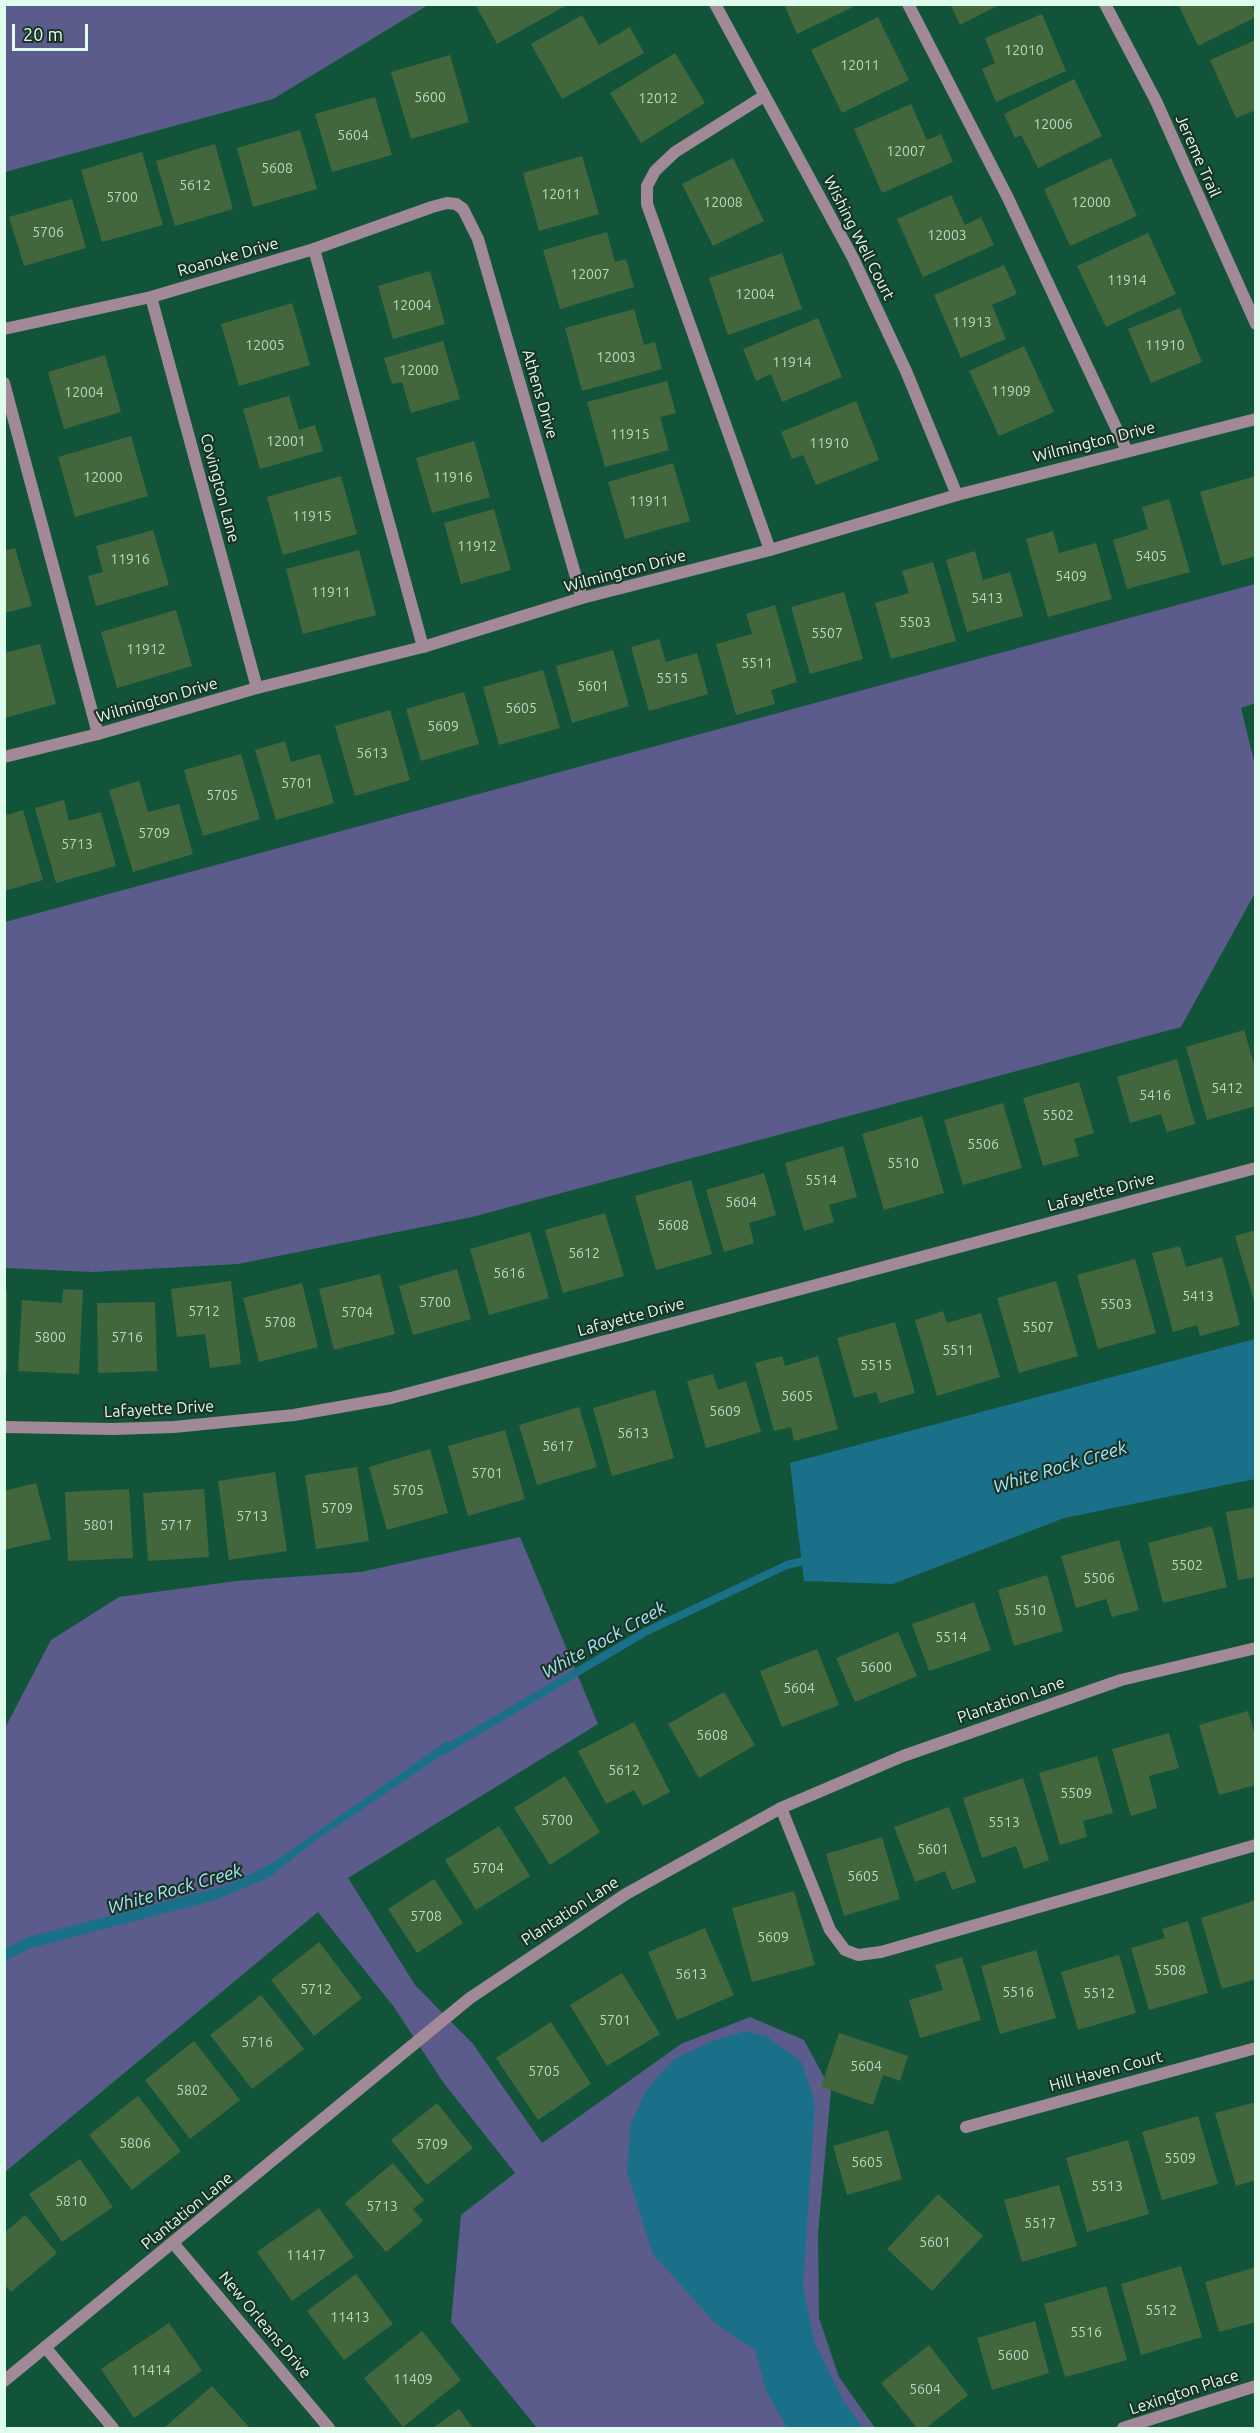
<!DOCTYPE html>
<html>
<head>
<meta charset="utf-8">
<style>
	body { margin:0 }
	#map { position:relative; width:1260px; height:2433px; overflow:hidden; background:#12543a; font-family:Ubuntu,sans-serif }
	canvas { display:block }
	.frame { position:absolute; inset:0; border:6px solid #defdec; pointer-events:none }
	.scale { position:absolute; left:12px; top:24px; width:76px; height:27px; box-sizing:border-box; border:3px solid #defdec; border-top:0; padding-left:8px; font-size:18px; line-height:21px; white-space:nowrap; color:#defdec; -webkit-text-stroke:4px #1a3327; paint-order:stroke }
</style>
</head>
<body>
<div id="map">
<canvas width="1260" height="2433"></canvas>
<div class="frame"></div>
<div class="scale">20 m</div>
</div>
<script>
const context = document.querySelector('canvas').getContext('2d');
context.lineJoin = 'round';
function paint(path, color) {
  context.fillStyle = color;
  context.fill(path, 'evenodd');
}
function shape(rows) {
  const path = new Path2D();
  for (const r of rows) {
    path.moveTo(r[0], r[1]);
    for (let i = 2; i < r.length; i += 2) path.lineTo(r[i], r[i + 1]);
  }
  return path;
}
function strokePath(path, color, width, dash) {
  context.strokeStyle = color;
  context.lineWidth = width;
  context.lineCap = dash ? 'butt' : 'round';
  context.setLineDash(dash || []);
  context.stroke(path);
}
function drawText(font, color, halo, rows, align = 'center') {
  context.font = font + ' Ubuntu,sans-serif';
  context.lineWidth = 4.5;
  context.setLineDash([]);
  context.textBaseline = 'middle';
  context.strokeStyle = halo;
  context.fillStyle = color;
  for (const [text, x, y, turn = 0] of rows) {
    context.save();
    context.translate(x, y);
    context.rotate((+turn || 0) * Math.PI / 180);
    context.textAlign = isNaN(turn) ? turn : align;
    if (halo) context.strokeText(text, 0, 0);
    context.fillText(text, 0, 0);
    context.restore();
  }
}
paint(shape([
	[5,4,428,4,428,5,273,99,5,172],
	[1255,584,1255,703,1241,708,1255,765,1255,893,1181,1027,472,1217,238,1264,92,1272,5,1268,5,922],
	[520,1537,598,1724,348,1878,415,1985,473,2044,542,2143,681,2044,750,2017,804,2040,831,2090,818,2234,819,2318,839,2377,875,2428,537,2428,451,2322,461,2215,515,2173,443,2082,394,2007,318,1912,5,2172,5,1728,51,1640,119,1597,236,1581,361,1572]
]), '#5b5c8b');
paint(shape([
	[1255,1339,1255,1479,1064,1518,893,1584,804,1581,790,1463],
	[447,1741,453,1748,315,1841,268,1878,212,1901,31,1948,5,1961,5,1949,28,1937,228,1885,274,1862],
	[746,2031,767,2037,801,2061,815,2103,803,2287,815,2344,843,2400,863,2428,787,2428,766,2391,755,2350,717,2325,653,2254,627,2173,631,2123,647,2089,674,2059,715,2040]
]), '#1b7089');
strokePath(shape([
	[443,1751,645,1632,787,1565,811,1559]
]), '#1b7089', 8);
paint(shape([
	[475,4,569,4,497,44],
	[784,4,851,4,853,7,797,34],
	[950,4,1001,4,960,25],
	[1178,4,1251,4,1256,17,1198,46],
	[1042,14,1066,71,996,102,982,69,995,63,985,38],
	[582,15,599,45,630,27,644,53,562,99,531,44],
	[878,17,909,80,842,113,811,50],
	[1256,40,1256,110,1236,118,1210,60],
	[675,53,705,103,641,143,610,93],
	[450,55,469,122,411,139,391,72],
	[1074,79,1102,136,1038,168,1021,135,1015,138,1004,114],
	[375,97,392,155,332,172,315,114],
	[911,104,927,140,941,134,953,162,882,193,854,129],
	[300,130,317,189,253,207,237,148],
	[215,144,233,209,175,226,156,161],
	[142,152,163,225,102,242,81,170],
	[582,156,599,214,539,231,523,173],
	[733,158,764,221,713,246,682,184],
	[1111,158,1137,216,1070,246,1044,189],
	[951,195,965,225,981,217,994,245,923,277,897,219],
	[72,199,86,248,24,266,9,217],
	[607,232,615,262,626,259,634,287,560,309,543,250],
	[1148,233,1176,294,1106,327,1077,266],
	[782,253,802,309,728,335,709,278],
	[1004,265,1017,294,992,305,1006,339,961,358,934,295],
	[430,271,445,324,393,339,378,286],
	[292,303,310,365,239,386,221,324],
	[1180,308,1202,362,1151,383,1128,329],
	[634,309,644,345,655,342,662,369,582,391,565,328],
	[818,318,842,377,782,402,771,374,756,381,743,349],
	[443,341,460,399,411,413,402,382,392,384,384,358],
	[1024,346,1054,412,999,436,969,371],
	[105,355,121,412,64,429,48,372],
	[667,381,676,413,660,417,669,450,605,467,587,402],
	[289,396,299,430,315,425,323,451,260,469,243,409],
	[856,401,879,460,816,485,803,455,792,459,781,432],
	[131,436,148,496,75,517,58,457],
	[474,441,490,497,432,513,416,458],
	[673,463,690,521,625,539,608,482],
	[341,476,357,534,283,555,267,497],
	[1256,476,1256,556,1222,566,1200,492],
	[1169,499,1190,572,1127,589,1113,540,1148,529,1142,507],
	[494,509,511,570,461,584,444,523],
	[153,530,169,585,96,606,88,576,103,572,96,546],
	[1053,531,1059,553,1096,543,1112,599,1048,617,1026,539],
	[15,548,32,606,4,613,4,551],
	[359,550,376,615,303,634,286,569],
	[975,551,983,580,1010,572,1023,616,967,632,946,560],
	[933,562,956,641,891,659,875,603,909,593,902,571],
	[844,592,863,659,810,674,791,607],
	[775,605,797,682,771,690,775,704,736,715,716,644,752,634,746,614],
	[176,610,192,666,117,688,101,632],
	[659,639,666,662,697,653,708,694,649,711,631,647],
	[40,644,56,704,4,718,4,653],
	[613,650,629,706,572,723,556,666],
	[543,670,560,728,499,745,483,687],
	[464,692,479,744,421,761,406,709],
	[390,710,410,780,355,796,335,726],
	[285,741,291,762,320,754,334,803,276,820,255,750],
	[241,754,260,819,203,836,184,770],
	[139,781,148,812,179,804,193,854,133,872,109,790],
	[64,800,69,821,101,812,116,866,56,883,35,808],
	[23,810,43,880,4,891,4,816],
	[1244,1030,1256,1071,1256,1106,1207,1120,1186,1047],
	[1177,1059,1195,1124,1167,1132,1161,1114,1130,1123,1117,1077],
	[1079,1082,1094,1133,1074,1139,1079,1156,1043,1166,1023,1098],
	[1003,1103,1022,1168,963,1185,944,1120],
	[922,1116,944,1193,884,1210,862,1134],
	[843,1146,857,1197,829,1205,834,1222,804,1231,785,1163],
	[764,1173,776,1215,749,1223,754,1243,724,1252,706,1190],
	[691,1180,712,1254,656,1270,635,1196],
	[605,1213,624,1276,563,1293,545,1230],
	[1256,1230,1256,1304,1255,1304,1235,1236],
	[530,1232,549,1298,489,1315,470,1249],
	[1180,1246,1186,1267,1222,1257,1240,1325,1200,1336,1197,1325,1173,1332,1152,1253],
	[1135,1259,1156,1333,1098,1349,1077,1275],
	[457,1269,471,1319,413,1335,399,1286],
	[380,1274,395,1334,334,1350,319,1289],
	[231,1281,241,1364,210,1368,205,1334,177,1337,171,1289],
	[1056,1281,1078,1356,1019,1373,997,1298],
	[302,1283,318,1347,259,1362,243,1298],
	[63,1289,83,1290,79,1374,18,1371,22,1300,62,1303],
	[4,1290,7,1290,7,1372,4,1372],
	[155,1302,157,1371,98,1373,97,1303],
	[943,1311,947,1323,981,1313,1000,1377,937,1396,915,1320],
	[895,1322,915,1393,880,1403,876,1392,854,1398,837,1338],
	[782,1356,785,1366,818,1356,838,1429,794,1441,791,1427,774,1431,755,1363],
	[713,1374,718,1390,746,1381,761,1432,706,1448,687,1381],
	[655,1390,674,1458,612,1476,593,1408],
	[579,1407,597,1467,537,1485,519,1425],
	[505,1430,525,1499,468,1516,448,1446],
	[430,1449,448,1513,387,1530,369,1467],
	[357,1467,369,1541,316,1549,305,1475],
	[275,1472,287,1551,229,1560,218,1481],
	[36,1483,51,1539,4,1550,4,1491],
	[129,1489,133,1558,68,1561,65,1492],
	[204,1489,209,1557,148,1561,143,1493],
	[1256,1507,1256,1577,1238,1580,1226,1512],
	[1212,1526,1227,1587,1163,1603,1148,1543],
	[1119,1540,1139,1610,1112,1617,1106,1599,1076,1608,1061,1556],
	[1047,1575,1063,1631,1014,1646,998,1590],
	[974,1602,991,1650,929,1671,912,1624],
	[898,1632,917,1676,855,1702,836,1658],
	[817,1649,839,1705,782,1727,760,1671],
	[724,1692,755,1745,699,1778,668,1724],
	[1248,1711,1256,1739,1256,1785,1219,1795,1199,1725],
	[634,1722,670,1792,643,1806,634,1790,606,1804,578,1751],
	[1169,1733,1179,1768,1149,1776,1157,1808,1131,1816,1112,1749],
	[1097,1756,1113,1813,1083,1821,1087,1837,1060,1845,1039,1773],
	[565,1776,600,1832,550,1865,514,1808],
	[1023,1778,1049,1860,1024,1869,1016,1846,982,1858,963,1798],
	[949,1807,976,1882,952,1890,945,1871,915,1882,894,1827],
	[499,1826,530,1876,476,1910,445,1860],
	[882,1837,900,1899,844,1916,826,1854],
	[434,1879,463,1923,417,1953,388,1909],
	[794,1891,815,1965,752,1982,732,1908],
	[1256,1900,1256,1979,1222,1989,1201,1918],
	[1188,1921,1208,1993,1149,2010,1131,1948,1165,1938,1162,1929],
	[705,1928,734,1995,677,2020,648,1952],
	[319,1942,362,1998,314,2036,271,1980],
	[1036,1950,1056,2018,1000,2034,981,1966],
	[1119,1955,1136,2013,1078,2030,1061,1972],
	[962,1957,981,2020,920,2038,909,2000,943,1990,935,1965],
	[622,1973,660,2034,607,2066,570,2005],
	[261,1995,304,2049,252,2089,210,2035],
	[551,2022,591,2084,538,2120,496,2058],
	[839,2033,908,2056,900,2081,883,2075,873,2105,821,2087],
	[194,2041,240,2100,190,2139,145,2080],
	[138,2096,181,2151,132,2190,89,2135],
	[1256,2102,1256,2180,1236,2186,1215,2113],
	[437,2103,473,2148,427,2185,391,2140],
	[1198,2116,1218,2184,1162,2200,1142,2132],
	[888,2130,902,2179,847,2195,833,2146],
	[1128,2140,1149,2214,1087,2232,1066,2158],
	[80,2159,113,2207,62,2242,29,2194],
	[393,2163,424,2200,413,2209,423,2221,386,2252,345,2203],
	[1059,2185,1077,2246,1022,2262,1004,2200],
	[938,2194,983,2236,932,2291,887,2249],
	[319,2208,354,2257,292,2301,257,2252],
	[25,2215,57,2253,11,2292,4,2284,4,2233],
	[1181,2266,1202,2337,1141,2355,1121,2284],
	[1256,2267,1256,2322,1219,2332,1205,2282],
	[356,2274,393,2324,344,2360,307,2311],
	[1106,2286,1127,2360,1065,2377,1044,2304],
	[1035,2321,1049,2373,992,2390,977,2338],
	[169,2323,202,2371,134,2418,101,2369],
	[422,2331,461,2380,403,2427,364,2378],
	[929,2345,968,2395,926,2428,917,2428,881,2383],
	[212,2386,250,2428,164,2428],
	[459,2409,473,2428,433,2428]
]), '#42673d');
strokePath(shape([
	[908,4,1007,196,1127,451],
	[764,96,675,152,655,171,647,186,647,204,770,550],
	[314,249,423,647],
	[4,383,98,734],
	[781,1808,830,1930,845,1950,858,1955,881,1952,1256,1845],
	[45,2347,113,2428]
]), '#a18997', 12);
strokePath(shape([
	[715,4,853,258,906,371,957,495],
	[151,297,257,688],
	[4,329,151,297,314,249,432,207,447,203,456,204,463,209,478,239,582,598],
	[4,1427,112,1429,174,1427,294,1415,391,1398,1256,1168],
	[966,2127,1256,2048],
	[174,2244,329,2428],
	[1123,2428,1256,2386]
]), '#a18997', 12);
strokePath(shape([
	[1105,4,1156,101,1256,324],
	[4,757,98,734,257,688,423,647,582,598,770,550,957,495,1256,419],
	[4,2381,470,1998,626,1894,781,1808,903,1756,1121,1680,1256,1648]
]), '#a18997', 12);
drawText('14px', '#b7d8c0', null, [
	["12010",1024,50],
	["12011",860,65],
	["5600",430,97],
	["12012",658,98],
	["12006",1053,124],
	["5604",353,135],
	["12007",906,151],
	["5608",277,168],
	["5612",195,185],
	["12011",561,194],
	["5700",122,197],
	["12008",723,202],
	["12000",1091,202],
	["5706",48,232],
	["12003",947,235],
	["12007",590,274],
	["11914",1127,280],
	["12004",755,294],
	["12004",412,305],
	["11913",972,322],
	["12005",265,345],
	["11910",1165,345],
	["12003",616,357],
	["11914",792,362],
	["12000",419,370],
	["11909",1011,391],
	["12004",84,392],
	["11915",630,434],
	["12001",286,441],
	["11910",829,443],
	["12000",103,477],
	["11916",453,477],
	["11911",649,501],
	["11915",312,516],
	["11912",477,546],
	["5405",1151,556],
	["11916",130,559],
	["5409",1071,576],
	["11911",331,592],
	["5413",987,598],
	["5503",915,622],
	["5507",827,633],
	["11912",146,649],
	["5511",757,663],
	["5515",672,678],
	["5601",593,686],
	["5605",521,708],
	["5609",443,726],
	["5613",372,753],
	["5701",297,783],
	["5705",222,795],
	["5709",154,833],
	["5713",77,844],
	["5412",1227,1088],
	["5416",1155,1095],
	["5502",1058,1115],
	["5506",983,1144],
	["5510",903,1163],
	["5514",821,1180],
	["5604",741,1202],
	["5608",673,1225],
	["5612",584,1253],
	["5616",509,1273],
	["5413",1198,1296],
	["5700",435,1302],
	["5503",1116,1304],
	["5712",204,1311],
	["5704",357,1312],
	["5708",280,1322],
	["5507",1038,1327],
	["5800",50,1337],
	["5716",127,1337],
	["5511",958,1350],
	["5515",876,1365],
	["5605",797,1396],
	["5609",725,1411],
	["5613",633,1433],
	["5617",558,1446],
	["5701",487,1473],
	["5705",408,1490],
	["5709",337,1508],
	["5713",252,1516],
	["5801",99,1525],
	["5717",176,1525],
	["5502",1187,1565],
	["5506",1099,1578],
	["5510",1030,1610],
	["5514",951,1637],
	["5600",876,1667],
	["5604",799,1688],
	["5608",712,1735],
	["5612",624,1770],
	["5509",1076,1793],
	["5700",557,1820],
	["5513",1004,1822],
	["5601",933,1849],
	["5704",488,1868],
	["5605",863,1876],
	["5708",426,1916],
	["5609",773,1937],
	["5508",1170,1970],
	["5613",691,1974],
	["5712",316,1989],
	["5516",1018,1992],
	["5512",1099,1993],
	["5701",615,2020],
	["5716",257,2042],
	["5604",866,2066],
	["5705",544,2071],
	["5802",192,2090],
	["5806",135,2143],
	["5709",432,2144],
	["5509",1180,2158],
	["5605",867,2162],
	["5513",1107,2186],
	["5810",71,2201],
	["5713",382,2206],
	["5517",1040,2223],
	["5601",935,2242],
	["11417",306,2255],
	["5512",1161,2310],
	["11413",350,2317],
	["5516",1086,2332],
	["5600",1013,2355],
	["11414",151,2370],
	["11409",413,2379],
	["5604",925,2389]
]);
drawText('16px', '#defdec', '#1a3327', [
	["Jereme Trail",1198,156,66],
	["Wishing Well Court",859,238,63],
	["Roanoke Drive",228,257,-16],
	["Athens Drive",540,394,74],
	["Wilmington Drive",1094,442,-14],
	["Covington Lane",220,488,75],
	["Wilmington Drive",625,571,-15],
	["Wilmington Drive",157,700,-16],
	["Lafayette Drive",1101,1192,-15],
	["Lafayette Drive",631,1317,-15],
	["Lafayette Drive",159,1409,-3],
	["Plantation Lane",1011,1700,-19],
	["Plantation Lane",570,1911,-33],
	["Hill Haven Court",1106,2071,-15],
	["Plantation Lane",187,2211,-39],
	["New Orleans Drive",265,2325,50],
	["Lexington Place",1184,2392,-18]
]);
drawText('italic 18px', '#a8e6fc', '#1a3327', [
	["White Rock Creek",1060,1467,-17],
	["White Rock Creek",604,1640,-29],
	["White Rock Creek",175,1889,-16]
]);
</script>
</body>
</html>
